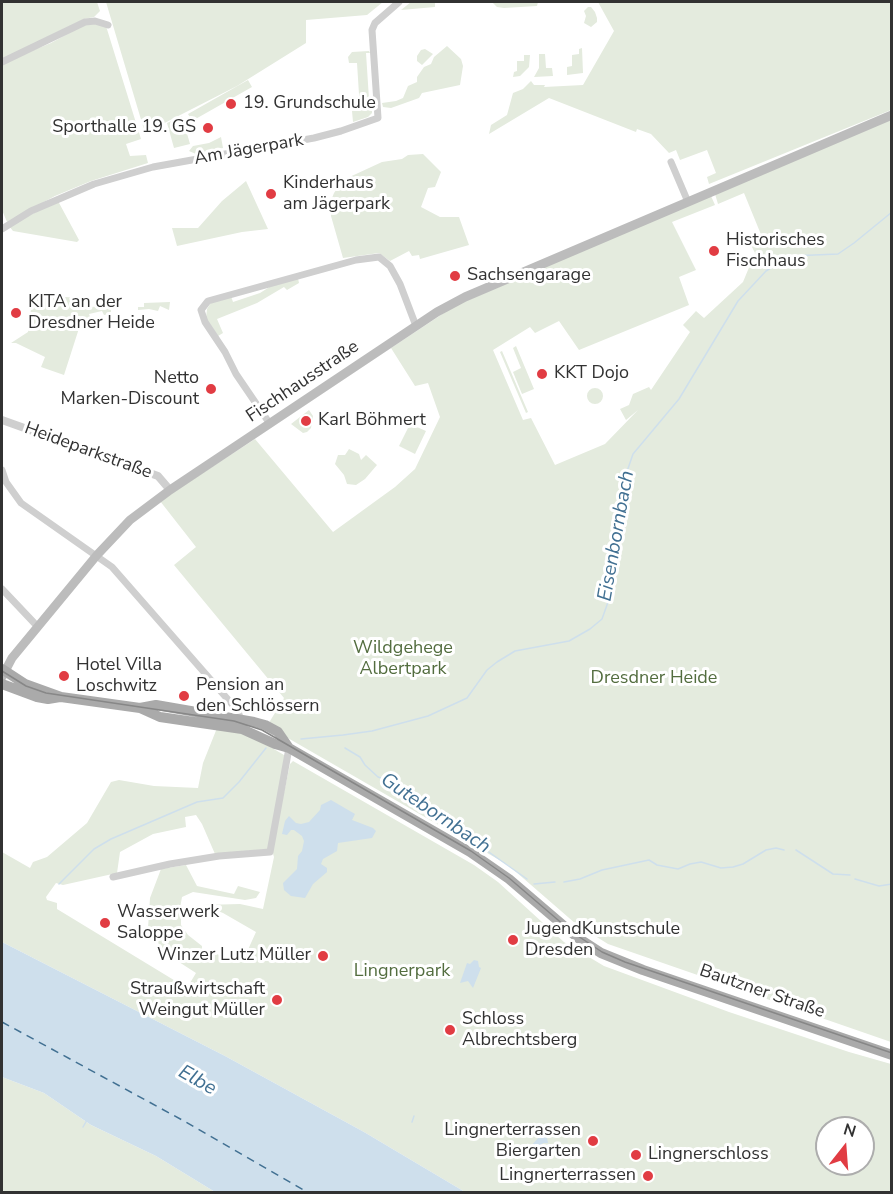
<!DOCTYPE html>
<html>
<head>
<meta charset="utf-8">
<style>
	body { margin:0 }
	#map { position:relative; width:893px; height:1194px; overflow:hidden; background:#fff; font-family:"Nunito Sans",sans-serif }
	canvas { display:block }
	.frame { position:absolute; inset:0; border:3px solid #323232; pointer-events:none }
	.north { position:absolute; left:815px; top:1116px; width:60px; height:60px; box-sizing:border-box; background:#fff; border:2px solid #adadad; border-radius:50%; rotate:17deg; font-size:16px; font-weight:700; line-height:24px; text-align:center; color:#323232 }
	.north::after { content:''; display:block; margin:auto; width:21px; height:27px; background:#e13c43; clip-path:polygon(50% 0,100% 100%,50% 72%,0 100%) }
</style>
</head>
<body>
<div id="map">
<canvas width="893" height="1194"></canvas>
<div class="frame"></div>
<div class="north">N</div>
</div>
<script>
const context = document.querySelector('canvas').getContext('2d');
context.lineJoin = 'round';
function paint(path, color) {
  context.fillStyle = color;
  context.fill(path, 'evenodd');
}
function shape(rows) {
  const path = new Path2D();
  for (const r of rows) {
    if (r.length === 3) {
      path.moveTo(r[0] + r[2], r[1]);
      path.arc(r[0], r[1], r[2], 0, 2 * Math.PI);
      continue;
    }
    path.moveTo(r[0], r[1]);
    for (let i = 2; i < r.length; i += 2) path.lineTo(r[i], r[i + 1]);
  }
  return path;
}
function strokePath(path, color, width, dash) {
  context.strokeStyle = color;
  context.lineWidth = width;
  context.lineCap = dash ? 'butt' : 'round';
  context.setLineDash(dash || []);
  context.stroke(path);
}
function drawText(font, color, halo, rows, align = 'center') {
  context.font = font + ' "Nunito Sans",sans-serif';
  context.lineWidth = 6;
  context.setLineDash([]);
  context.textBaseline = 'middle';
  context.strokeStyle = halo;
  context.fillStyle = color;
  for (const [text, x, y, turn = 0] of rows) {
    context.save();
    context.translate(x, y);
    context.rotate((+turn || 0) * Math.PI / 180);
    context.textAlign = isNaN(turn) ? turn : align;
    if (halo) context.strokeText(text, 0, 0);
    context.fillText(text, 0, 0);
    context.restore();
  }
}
paint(shape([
	[2,2,97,2,100,11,94,17,84,19,2,59],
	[106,2,383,2,367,15,306,20,306,43,237,86,145,133],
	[411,2,435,2,435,7,401,10],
	[492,2,542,2,538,2,537,6,504,8,497,7],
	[598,2,891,2,891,110,709,184,707,177,716,173,707,150,680,160,676,150,669,153,651,134,637,129,636,132,549,98,489,134,491,125,507,115,513,93,523,89,531,81,534,85,545,85,544,87,583,85,614,31],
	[588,7,591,7,595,12,597,18,597,22,591,27,584,23,586,16,584,11],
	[97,23,106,26,141,139,126,144,130,156,146,155,148,163,91,181,55,196,7,222,2,210,2,63,51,43,86,24],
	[447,46,461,59,463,66,460,85,422,93,419,98,391,108,383,107,382,103,396,101,403,98,408,86,417,82,417,77,424,67,431,64,434,57],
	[582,48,583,73,567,75,567,67,572,66,572,55,579,54,579,49],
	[425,49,433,54,422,65,417,61,417,56,421,50],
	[369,51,370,53,366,53,369,99,366,100,366,107,371,107,371,101,372,101,372,113,368,117,353,122,352,111,360,110,357,63,349,63,348,57,352,52],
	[539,54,545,54,546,68,552,68,553,76,534,77,539,68],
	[524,55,530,55,529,67,520,76,513,77,514,72,517,71,517,61,524,61],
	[248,80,252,87,192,121,188,114],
	[182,116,190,144,174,148,167,123],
	[891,119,891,1042,608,944,576,924,508,865,267,726,284,698,174,565,196,547,160,501,255,439,333,532,395,487,415,469,440,417,428,383,415,386,391,348,453,307,466,301,711,196,715,205,672,222,696,270,679,277,689,305,579,350,559,321,535,333,530,327,493,350,523,420,531,418,555,465,605,444,638,410,626,420,620,409,629,405,633,394,649,387,651,390,690,332,683,325,696,311,704,318,743,282,755,253,750,243,762,237,744,193,718,204,715,194],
	[221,137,223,148,196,154,189,151,193,146,209,143],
	[423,154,441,172,435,187,428,188,421,207,440,217,459,217,469,245,420,259,419,255,412,256,409,251,390,261,379,253,343,258,331,216,330,203,334,193,343,180,382,162,402,159,408,155],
	[246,181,268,229,242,232,177,246,172,228,198,228,222,201],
	[58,201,79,240,77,242,13,231,9,226],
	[298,278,299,283,287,290,284,287,257,303,217,319,223,333,218,336,206,318,207,309,212,301,231,296,233,302,260,293,271,286],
	[33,294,88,299,86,306,89,307,111,306,111,314,104,315,102,311,89,314,92,322,82,319,64,375,41,367,45,357,16,343,11,343,28,332],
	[170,302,169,310,160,306,158,311,149,309,138,310,138,307,144,307,144,303],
	[516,346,534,389,522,394,513,372,521,368,513,348],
	[502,351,528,412,526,413,500,352],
	[595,396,8],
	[309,410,313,416,311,428,307,432,303,433,291,424],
	[410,424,426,431,415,454,399,446],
	[349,449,359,454,361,460,366,455,377,465,365,479,356,485,347,484,344,475,335,464,338,455,345,455],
	[217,728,239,732,262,742,284,755,285,762,268,849,215,854,202,824,196,815,185,817,186,827,153,834,120,852,117,873,63,885,56,883,46,897,47,900,57,903,57,909,187,988,196,973,165,953,148,928,150,898,161,869,186,865,197,886,234,894,238,886,260,892,256,898,245,900,193,892,182,897,179,914,181,917,181,925,188,935,202,946,202,951,206,953,210,950,232,962,239,951,246,954,256,932,223,913,203,905,240,904,263,909,274,857,272,850,290,764,293,761,474,865,498,882,564,942,604,966,729,1012,849,1052,891,1064,891,1192,465,1192,364,1132,225,1056,2,942,2,852,30,868,33,862,47,857,87,823,111,782,119,780,154,786,198,788,203,763],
	[827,1128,863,1128,863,1164,827,1164],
	[2,1077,44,1093,91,1125,156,1156,215,1192,2,1192]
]), '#e4ebde');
paint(shape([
	[331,800,355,814,352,820,373,828,376,831,372,838,338,843,337,851,323,859,321,864,327,868,327,872,313,884,305,898,291,896,284,890,283,883,297,869,298,856,302,851,304,841,302,836,294,830,291,830,287,835,282,834,285,821,289,816,296,823,301,824,309,822,320,810,321,805],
	[2,942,225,1056,364,1132,465,1192,215,1192,156,1156,91,1125,44,1093,2,1077],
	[474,960,478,961,479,967,481,968,473,988,468,981,460,983,467,963,470,964],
	[540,1136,547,1138,548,1143,543,1143,532,1157,527,1156,526,1154,531,1146]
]), '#cedfec');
strokePath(shape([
	[301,739,343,735,372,731,428,716,467,698,487,670,497,662,515,651,569,641,590,629,602,619,613,588,610,558,619,521,622,486,633,454,679,399,738,301,766,271,790,256,838,254,854,243,892,212],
	[345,748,360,757,365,765,378,777,389,781,412,798,430,807,434,813,439,814,450,822,469,838,527,879],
	[796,850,833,874,850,875],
	[855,879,879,886,892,884],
	[564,882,580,879,602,870,649,860,657,865,678,869,690,864,701,862,721,868,733,867,743,864,766,850,776,848,784,850],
	[59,884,94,849,111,839,197,802,223,798,239,782,266,748],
	[534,884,555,882],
	[412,1122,414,1116],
	[83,1127,87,1120],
	[554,1137,559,1133]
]), '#cedfec', 1.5);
strokePath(shape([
	[2,1022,184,1121,307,1192]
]), '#417092', 1.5, [8, 6]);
strokePath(shape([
	[2,62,85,22,95,21,108,25],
	[671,162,688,202],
	[2,229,31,211,94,184,153,167,314,138,341,131,378,118,372,30,375,23,399,2],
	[270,424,236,374,225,352,205,322,201,310,208,301,356,260,379,257,390,266,400,284,416,326],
	[2,470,6,482,21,503,112,567,238,711,241,721],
	[2,589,38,627],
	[113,877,170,864,219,856,270,852,289,748]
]), '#cfcfcf', 7);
strokePath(shape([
	[2,420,158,476,170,490]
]), '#cfcfcf', 8);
strokePath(shape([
	[2,677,12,658,97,555,130,520,170,490,437,312,465,297,892,115]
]), '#bcbcbc', 9);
strokePath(shape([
	[2,669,25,684,61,697,140,708,160,717,242,729,275,744,289,748,470,852,509,879,578,938,601,953,643,970,892,1055],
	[2,684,37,697,48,699,60,697],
	[140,708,156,705,254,722,265,725,278,732,289,748]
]), '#aaa', 10);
strokePath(shape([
	[2,671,26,686,46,693,234,721,262,730,471,851,509,878,572,932,602,952,625,962,892,1053]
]), '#878787', 1.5);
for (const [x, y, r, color] of [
	[231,104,6,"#e13c43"],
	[208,128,6,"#e13c43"],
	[271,194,6,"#e13c43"],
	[714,251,6,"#e13c43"],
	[455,276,6,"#e13c43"],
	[16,313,6,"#e13c43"],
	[542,374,6,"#e13c43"],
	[211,389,6,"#e13c43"],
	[306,421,6,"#e13c43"],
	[64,676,6,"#e13c43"],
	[184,696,6,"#e13c43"],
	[105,923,6,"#e13c43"],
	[513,940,6,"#e13c43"],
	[323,956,6,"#e13c43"],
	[277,1000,6,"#e13c43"],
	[450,1030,6,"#e13c43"],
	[593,1141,6,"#e13c43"],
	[636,1155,6,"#e13c43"],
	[648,1176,6,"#e13c43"]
]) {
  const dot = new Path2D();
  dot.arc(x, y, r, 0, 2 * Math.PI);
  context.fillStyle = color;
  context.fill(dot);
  strokePath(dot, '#fff', 2);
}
drawText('18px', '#323232', '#fff', [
	["19. Grundschule",243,104],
	["Sporthalle 19. GS",196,128,"right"],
	["Kinderhaus",283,184],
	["am Jägerpark",283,205],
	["Historisches",726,241],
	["Fischhaus",726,262],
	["Sachsengarage",467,276],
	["KITA an der",28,303],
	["Dresdner Heide",28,324],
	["KKT Dojo",554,374],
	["Netto",199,379,"right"],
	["Marken-Discount",199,400,"right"],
	["Karl Böhmert",318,421],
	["Hotel Villa",76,666],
	["Loschwitz",76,687],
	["Pension an",196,686],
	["den Schlössern",196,707],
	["Wasserwerk",117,913],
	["Saloppe",117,934],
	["JugendKunstschule",525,930],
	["Dresden",525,951],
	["Winzer Lutz Müller",311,956,"right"],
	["Straußwirtschaft",265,990,"right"],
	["Weingut Müller",265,1011,"right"],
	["Schloss",462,1020],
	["Albrechtsberg",462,1041],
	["Lingnerterrassen",581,1131,"right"],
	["Biergarten",581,1152,"right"],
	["Lingnerschloss",648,1155],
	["Lingnerterrassen",636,1176,"right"]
], 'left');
drawText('18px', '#323232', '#fff', [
	["Am Jägerpark",249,150,-10],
	["Fischhausstraße",303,382,-34],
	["Heideparkstraße",88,451,20],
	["Bautzner Straße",762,992,19]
]);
drawText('18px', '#536d3f', '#fff', [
	["Wildgehege",403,649],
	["Albertpark",403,670],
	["Dresdner Heide",654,679],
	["Lingnerpark",402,972]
]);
drawText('italic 20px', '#417092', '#fff', [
	["Eisenbornbach",617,536,-80],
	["Gutebornbach",435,814,34],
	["Elbe",197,1081,30]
]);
</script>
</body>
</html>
